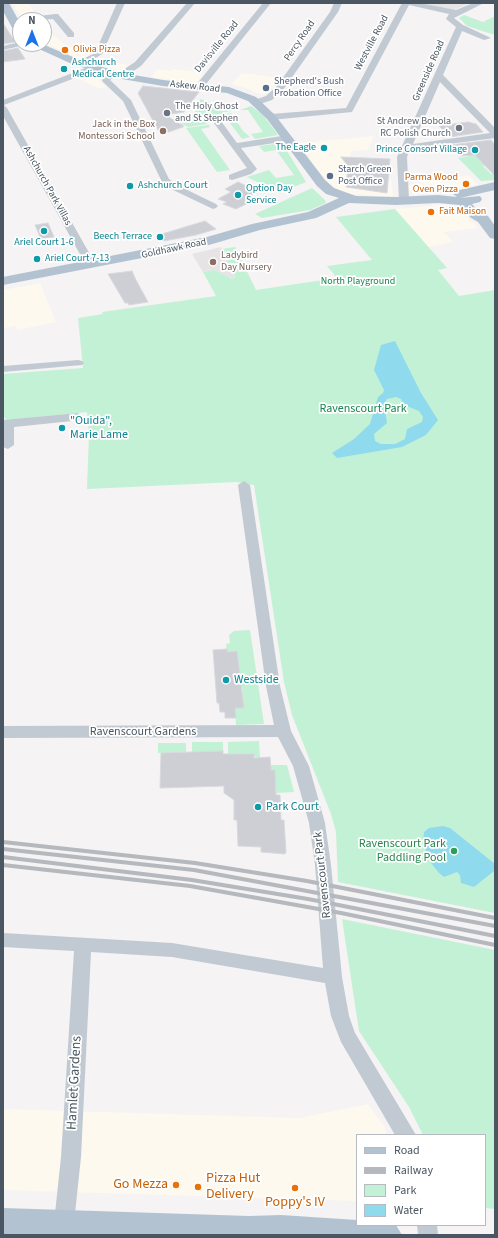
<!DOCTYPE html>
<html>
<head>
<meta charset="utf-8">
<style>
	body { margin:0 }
	#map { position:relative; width:498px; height:1238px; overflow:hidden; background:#f5f3f3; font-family:"Source Sans 3",sans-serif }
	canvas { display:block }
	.frame { position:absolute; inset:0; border:4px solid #4a5661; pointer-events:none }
	.legend { position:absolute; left:356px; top:1134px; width:130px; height:92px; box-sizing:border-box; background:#fff; border:1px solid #b7bbc0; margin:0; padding:5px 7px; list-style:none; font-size:12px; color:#4a5661 }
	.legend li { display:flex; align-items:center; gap:8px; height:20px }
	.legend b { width:20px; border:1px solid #b7bbc0 }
	.north { position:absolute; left:12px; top:12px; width:40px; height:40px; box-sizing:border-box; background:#fff; border:1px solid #b7bbc0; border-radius:50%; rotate:0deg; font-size:11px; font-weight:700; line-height:16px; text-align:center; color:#4a5661 }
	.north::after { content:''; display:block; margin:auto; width:14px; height:18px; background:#1a73e8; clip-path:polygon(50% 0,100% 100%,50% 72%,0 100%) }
</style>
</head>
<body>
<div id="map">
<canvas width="498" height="1238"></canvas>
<div class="frame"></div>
<ul class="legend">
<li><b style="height:5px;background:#b3c2d1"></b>Road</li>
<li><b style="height:5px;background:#b5b8bd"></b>Railway</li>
<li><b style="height:11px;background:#c3f1d5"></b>Park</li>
<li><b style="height:11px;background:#90daee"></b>Water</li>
</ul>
<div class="north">N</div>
</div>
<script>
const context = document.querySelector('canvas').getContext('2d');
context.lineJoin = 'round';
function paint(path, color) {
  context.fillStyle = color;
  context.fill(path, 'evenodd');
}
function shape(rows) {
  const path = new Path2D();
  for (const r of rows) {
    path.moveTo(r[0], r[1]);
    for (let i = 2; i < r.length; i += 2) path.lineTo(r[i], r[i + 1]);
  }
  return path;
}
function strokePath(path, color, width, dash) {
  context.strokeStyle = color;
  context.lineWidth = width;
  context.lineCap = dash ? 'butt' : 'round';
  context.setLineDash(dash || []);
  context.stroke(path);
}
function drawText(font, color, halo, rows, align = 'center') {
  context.font = font + ' "Source Sans 3",sans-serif';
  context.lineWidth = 3.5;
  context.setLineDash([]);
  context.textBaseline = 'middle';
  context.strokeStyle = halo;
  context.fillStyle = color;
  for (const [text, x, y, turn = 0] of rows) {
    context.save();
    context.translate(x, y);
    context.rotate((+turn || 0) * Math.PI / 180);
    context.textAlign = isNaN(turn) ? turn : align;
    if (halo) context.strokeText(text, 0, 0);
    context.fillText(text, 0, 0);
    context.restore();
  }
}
paint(shape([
	[12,3,29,3,39,20,22,20],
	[44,27,64,44,91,54,82,60,44,43],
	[99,58,128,65,120,71,91,63],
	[158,69,171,71,173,69,204,73,196,83,151,77],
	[89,74,94,75,106,87,100,89,79,79],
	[241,74,251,74,280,78,266,94,257,93,243,87,231,84],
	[374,136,368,150,351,151,347,176,391,179,393,197,339,193,328,185,299,143],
	[469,175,478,185,413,195,405,185],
	[446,204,458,207,478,228,444,232,453,242,428,247,395,209],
	[40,283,56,322,17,330,16,326,3,328,3,290],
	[368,1104,384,1126,387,1135,357,1135,357,1201,3,1190,3,1109,299,1118]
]), '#fdf9ef');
paint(shape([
	[420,3,470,3,454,10],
	[221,247,236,277,233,279,214,270,203,272,192,254]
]), '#e6e4e5');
paint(shape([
	[464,15,483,22,495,16,495,35,467,26,459,18],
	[200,99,233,110,208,118,194,115],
	[251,106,263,115,278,135,255,139,251,134,263,132,248,110,240,110],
	[231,113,243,131,250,137,242,139,224,115],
	[189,116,206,119,207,124,188,127,177,121],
	[209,125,210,127,201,129,230,170,217,172,186,128],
	[282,143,306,182,279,193,247,177,269,170,276,178,294,175,276,150,264,152,259,146],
	[495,152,495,164,483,166,491,174,495,174,495,180,481,181,458,158],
	[312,188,325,200,326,203,310,210,262,218,255,214],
	[395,209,447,268,438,270,459,296,495,290,495,913,338,882,336,832,331,814,292,715,284,682,254,485,236,482,87,489,89,435,87,412,7,420,3,416,3,374,83,368,78,318,103,314,102,312,216,296,203,272,214,270,233,279,236,277,222,249,235,247,256,290,337,278,327,266,372,260,336,217],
	[250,630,264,724,236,725,235,708,244,708,242,686,232,686,237,651,227,652,226,644,230,643,229,635,234,631],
	[259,741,260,757,254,757,253,754,228,754,228,742],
	[192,742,223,742,223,751,192,752],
	[158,743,186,743,186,752,158,753],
	[271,765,287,765,294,792,276,793,275,770,271,770],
	[342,919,495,950,495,1209,485,1208,485,1135,423,1135,409,1107,359,1031]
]), '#c3f1d5');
paint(shape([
	[395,341,421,393,438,420,426,435,402,447,337,458,332,453,354,439,370,424,378,397,383,393,384,390,374,370,381,345],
	[396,397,401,399,404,405,419,411,423,417,422,422,407,429,405,439,395,444,381,444,375,441,374,434,387,423,384,404,387,399],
	[443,826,450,828,495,864,494,871,474,887,461,883,460,875,457,872,444,877,439,873,431,863,423,843,424,832,429,828]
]), '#90daee');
const building = shape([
	[3,23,15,42,3,44,3,23],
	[18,48,25,59,3,62,3,51,18,48],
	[143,86,199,92,184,112,165,115,184,126,181,127,183,127,163,134,158,130,138,93,143,86],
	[468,122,476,124,483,132,443,138,437,131,443,130,439,126,468,122],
	[491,140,495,145,495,176,475,155,459,156,450,145,491,140],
	[341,157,390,159,387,193,346,187,348,166,341,157],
	[238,182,258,191,246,198,252,201,236,209,223,204,227,202,218,199,231,192,225,189,238,182],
	[205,221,216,229,196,235,164,241,162,234,205,221],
	[48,223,54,237,41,239,35,225,48,223],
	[132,271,136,280,148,302,129,305,128,303,125,303,108,274,132,271],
	[227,649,227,652,237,651,244,708,235,708,236,718,225,718,225,712,220,712,219,703,217,703,213,650,227,649],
	[223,751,223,754,254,754,254,758,270,757,271,770,275,770,276,795,280,795,281,820,284,820,286,852,285,854,261,852,261,847,238,846,237,820,234,820,234,800,224,793,224,786,160,788,161,753,223,751]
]);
paint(building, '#cdcfd5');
strokePath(building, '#d7d9de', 1);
strokePath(shape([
	[24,20,39,18]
]), '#caccce', 8, [8, 4.5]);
paint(shape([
	[117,3,125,3,102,54,83,66,77,66,77,62,95,53,117,3],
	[187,3,195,3,141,66,123,78,117,78,116,76,110,80,131,100,169,179,177,185,216,204,218,206,216,208,213,209,171,189,162,182,123,101,102,81,104,75,113,71,117,74,135,62,187,3],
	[263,3,271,3,202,89,196,89,196,85,263,3],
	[334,3,342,3,338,12,283,90,272,100,257,105,254,104,254,100,266,96,277,86,330,12,334,3],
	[402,3,420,3,456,10,473,3,484,3,454,18,463,25,491,38,484,40,462,31,443,75,495,128,495,138,410,149,407,157,409,200,404,203,399,200,397,157,456,27,446,19,449,14,409,5,352,112,271,120,267,117,271,114,346,108,402,3],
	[440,82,490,133,413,144,440,82],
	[55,14,58,14,74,33,74,37,68,37,53,19,38,20,35,18,39,16,55,14],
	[17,18,24,18,28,20,20,20,20,22,16,20,17,18],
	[20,42,20,44,29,44,3,50,3,46,20,42],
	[93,65,96,66,96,70,4,105,7,108,96,265,91,268,86,265,3,116,3,100,93,65],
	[215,116,218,117,237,143,288,135,293,138,288,141,241,148,257,169,251,174,232,180,229,179,229,175,247,168,211,119,215,116],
	[78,360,82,361,84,363,82,365,3,372,3,366,78,360],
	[78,413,84,417,82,420,14,427,14,445,8,449,3,447,3,420,78,413],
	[244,481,250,485,280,686,291,731,309,766,325,823,331,865,342,977,349,1016,355,1033,416,1135,395,1135,341,1042,331,1016,325,983,172,957,91,952,81,1157,74,1223,71,1230,64,1233,57,1230,54,1223,61,1157,74,951,3,947,3,933,172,943,323,968,315,865,309,823,293,766,278,737,3,738,3,726,274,725,266,686,238,485,244,481],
	[417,1225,437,1225,438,1235,418,1235,417,1225]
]), '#c1cad2');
paint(shape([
	[3,3,9,3,20,23,20,36,15,33,3,11,3,3],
	[28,44,42,44,80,60,122,73,163,80,229,87,256,97,275,115,325,180,334,188,356,196,396,197,438,195,457,197,453,194,455,191,495,182,495,190,460,198,480,196,482,199,480,202,472,204,479,212,488,216,495,226,495,239,490,238,478,222,471,218,459,205,438,203,396,205,349,203,316,218,260,230,209,245,3,285,3,277,207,237,252,224,308,212,339,198,326,194,317,186,267,119,248,101,227,93,163,86,116,78,72,64,28,44],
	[3,1208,249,1216,281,1215,357,1220,357,1225,396,1225,402,1235,3,1234,3,1208]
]), '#b3c2d1');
strokePath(shape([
	[3,842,195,863,307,881,495,918],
	[3,849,194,870,495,926],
	[3,857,192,880,308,899,495,936],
	[3,865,190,886,341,913,495,945]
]), '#b5b8bd', 4);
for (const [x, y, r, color] of [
	[65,50,4,"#e8710a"],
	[64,69,4,"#0f9aa8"],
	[266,88,4,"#5c6f8a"],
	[167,113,4,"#6b7280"],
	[459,128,4,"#6b7280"],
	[163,131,4,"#8d6e63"],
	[324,148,4,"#0f9aa8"],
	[475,150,4,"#0f9aa8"],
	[330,176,4,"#5c6f8a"],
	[466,184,4,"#e8710a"],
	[130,186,4,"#0f9aa8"],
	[238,195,4,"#0f9aa8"],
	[431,212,4,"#e8710a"],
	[44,231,4,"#0f9aa8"],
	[160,237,4,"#0f9aa8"],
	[37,259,4,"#0f9aa8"],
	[213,262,4,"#8d6e63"],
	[62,428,4,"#0f9aa8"],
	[226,680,4,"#0f9aa8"],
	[258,807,4,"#0f9aa8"],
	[454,851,4,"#2e9e5b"],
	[176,1185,4,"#e8710a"],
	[198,1187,4,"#e8710a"],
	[295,1188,4,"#e8710a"]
]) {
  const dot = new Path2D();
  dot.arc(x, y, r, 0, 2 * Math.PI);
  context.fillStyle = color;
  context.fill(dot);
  strokePath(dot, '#fff', 1.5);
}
drawText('10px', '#4a5661', '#fff', [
	["Percy Road",300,41,-56],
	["Westville Road",372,43,-62],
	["Davisville Road",217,47,-51],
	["Greenside Road",429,71,-66],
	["Askew Road",195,87,6],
	["Ashchurch Park Villas",47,186,61],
	["Goldhawk Road",174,249,-12]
]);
drawText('10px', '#c56008', '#fff', [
	["Olivia Pizza",73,50],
	["Parma Wood",458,178,"right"],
	["Oven Pizza",458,190,"right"],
	["Fait Maison",439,212]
], 'left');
drawText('10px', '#0d838f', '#fff', [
	["Ashchurch",72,63],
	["Medical Centre",72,75],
	["The Eagle",316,148,"right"],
	["Prince Consort Village",467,150,"right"],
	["Ashchurch Court",138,186],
	["Option Day",246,189],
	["Service",246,201],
	["Beech Terrace",152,237,"right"],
	["Ariel Court 1-6",44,243,"center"],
	["Ariel Court 7-13",45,259]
], 'left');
drawText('10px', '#4e5e75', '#fff', [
	["Shepherd's Bush",274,82],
	["Probation Office",274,94],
	["Starch Green",338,170],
	["Post Office",338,182]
], 'left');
drawText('10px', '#5b616d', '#fff', [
	["The Holy Ghost",175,107],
	["and St Stephen",175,119],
	["St Andrew Bobola",451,122,"right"],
	["RC Polish Church",451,134,"right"]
], 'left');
drawText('10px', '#785e54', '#fff', [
	["Jack in the Box",155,125],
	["Montessori School",155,137],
	["Ladybird",221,256,"left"],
	["Day Nursery",221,268,"left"]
], 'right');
drawText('10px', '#17864f', '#fff', [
	["North Playground",358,282]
]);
drawText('12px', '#17864f', '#fff', [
	["Ravenscourt Park",363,409]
]);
drawText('12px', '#0d838f', '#fff', [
	["\"Ouida\",",70,421],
	["Marie Lame",70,435],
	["Westside",234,680],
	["Park Court",266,807]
], 'left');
drawText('12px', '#4a5661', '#fff', [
	["Ravenscourt Gardens",143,732],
	["Ravenscourt Park",323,875,-96]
]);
drawText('12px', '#27864d', '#fff', [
	["Ravenscourt Park",446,844],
	["Paddling Pool",446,858]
], 'right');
drawText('14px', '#4a5661', '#fff', [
	["Hamlet Gardens",75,1083,-87]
]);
drawText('14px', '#c56008', '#fff', [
	["Pizza Hut",206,1179],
	["Delivery",206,1195],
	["Go Mezza",168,1185,"right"],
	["Poppy's IV",295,1203,"center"]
], 'left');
</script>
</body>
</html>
